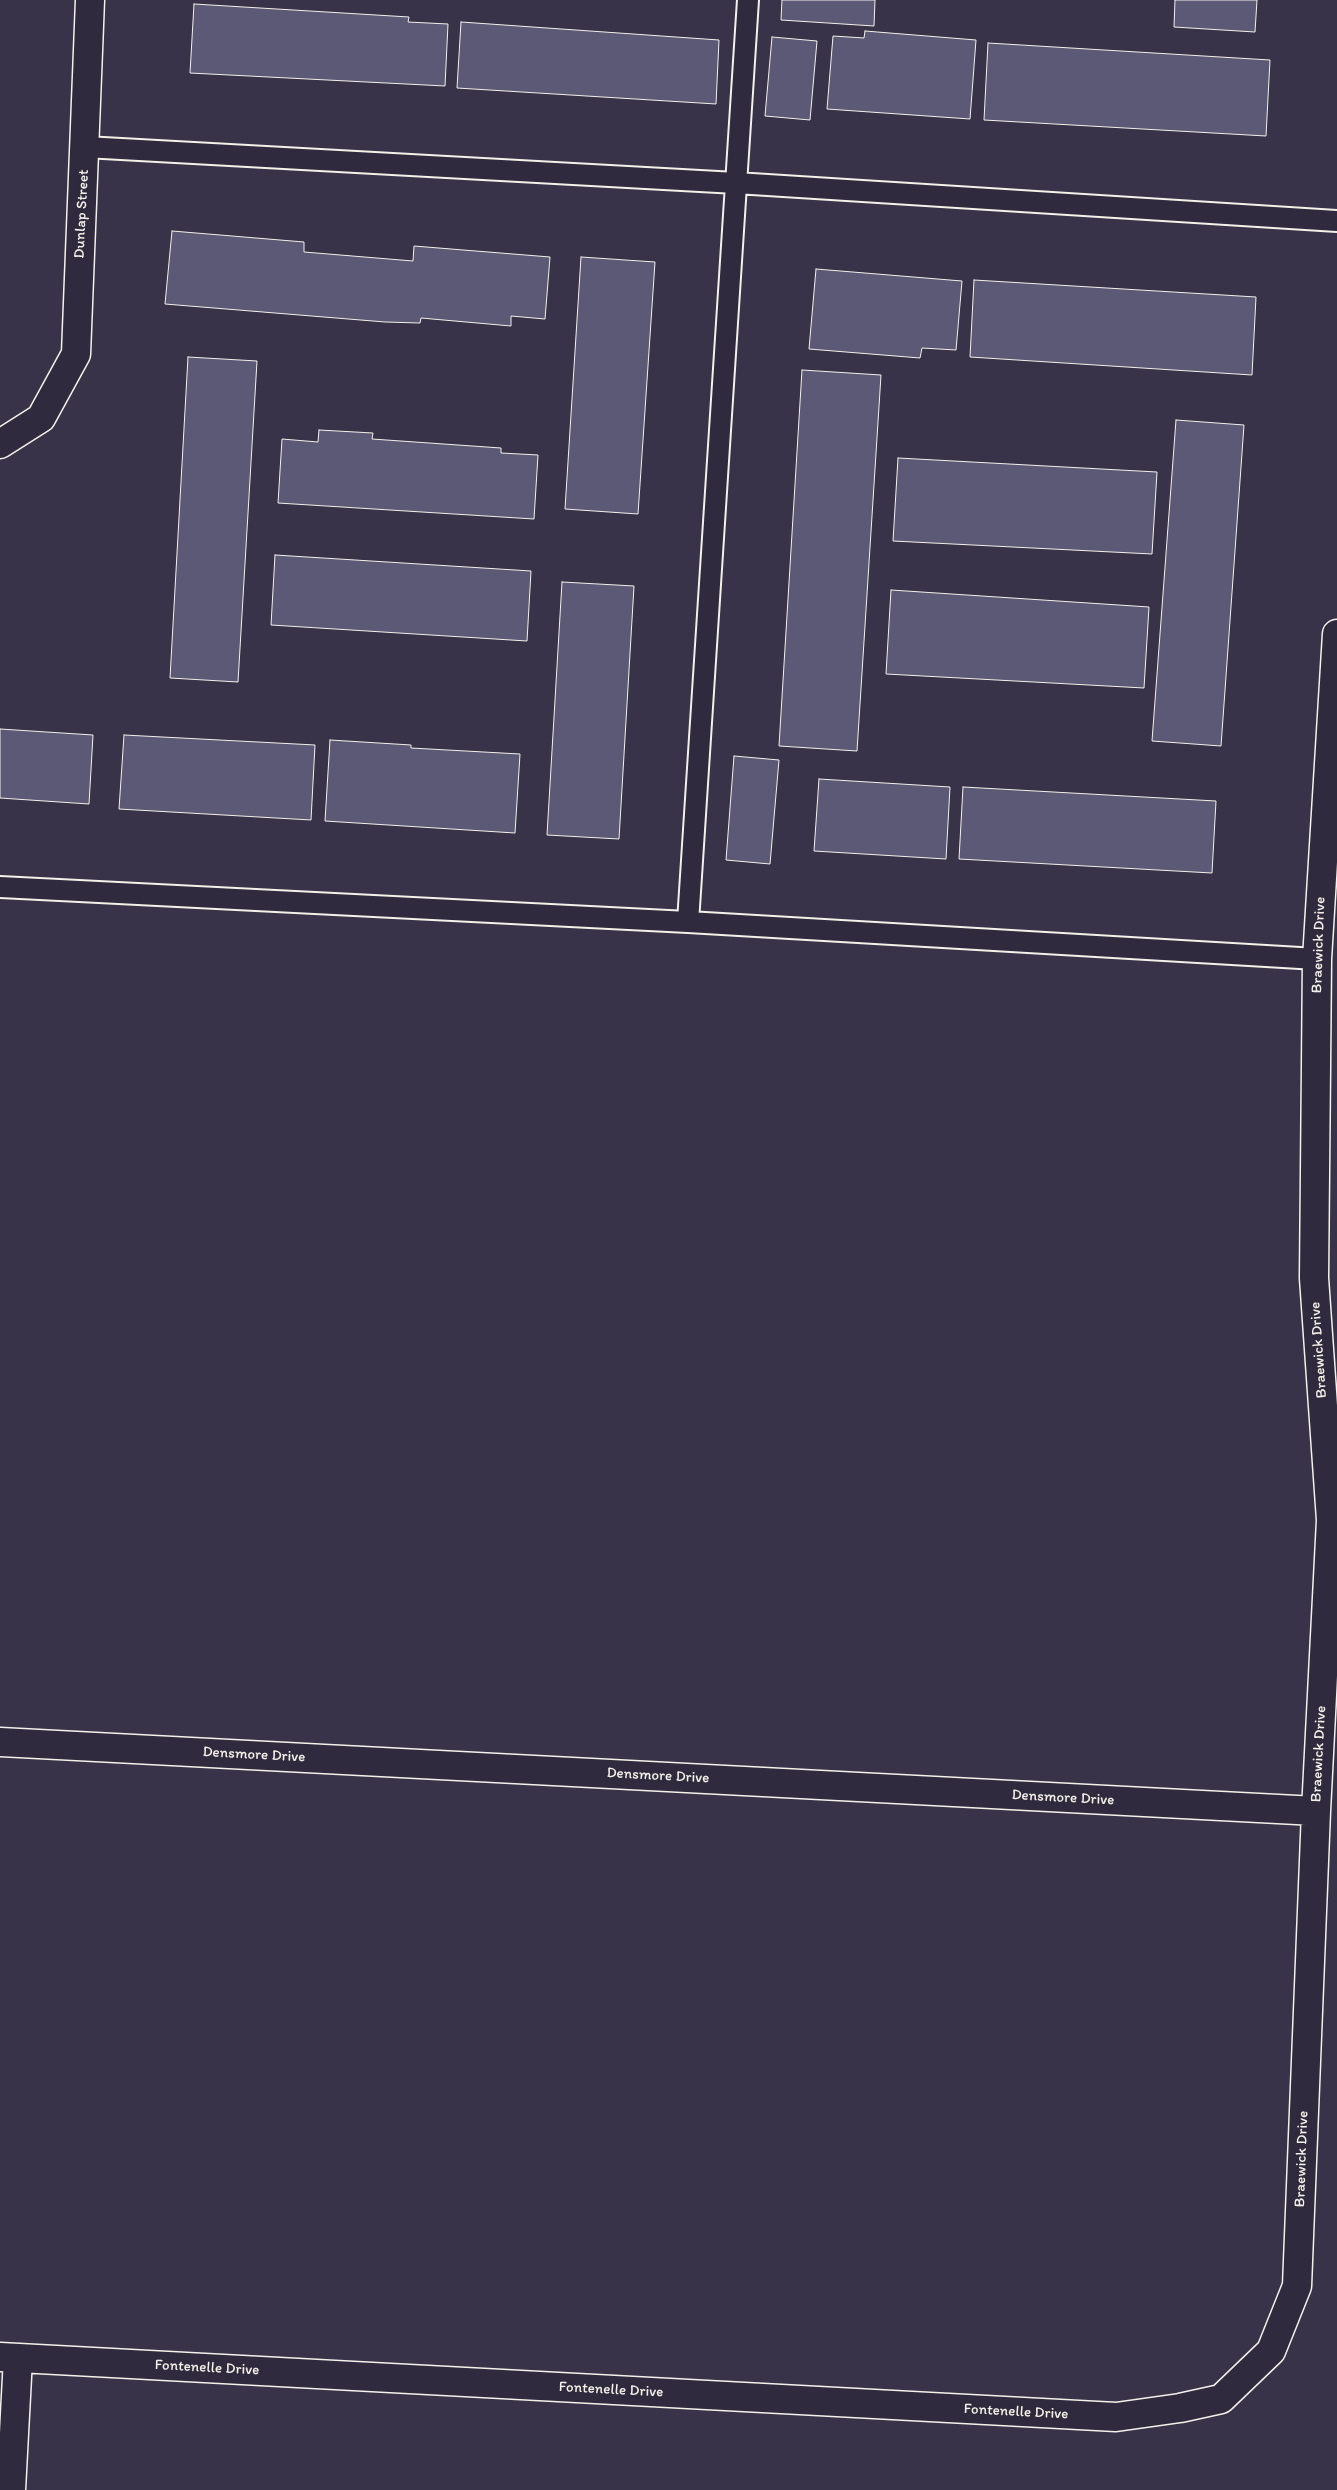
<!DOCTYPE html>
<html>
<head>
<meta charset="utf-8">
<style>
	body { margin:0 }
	canvas { display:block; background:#383348 }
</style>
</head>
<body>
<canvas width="1337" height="2490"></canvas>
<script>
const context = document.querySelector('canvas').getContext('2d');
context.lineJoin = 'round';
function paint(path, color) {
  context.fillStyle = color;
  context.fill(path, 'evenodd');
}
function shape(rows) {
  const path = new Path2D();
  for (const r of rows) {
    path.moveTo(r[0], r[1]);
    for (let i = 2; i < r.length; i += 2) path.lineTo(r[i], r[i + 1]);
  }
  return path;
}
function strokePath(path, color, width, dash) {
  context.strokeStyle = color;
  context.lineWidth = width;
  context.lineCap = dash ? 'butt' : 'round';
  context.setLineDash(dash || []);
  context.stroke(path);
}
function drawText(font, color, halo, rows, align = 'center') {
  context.font = font + ' Itim,sans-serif';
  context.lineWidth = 5;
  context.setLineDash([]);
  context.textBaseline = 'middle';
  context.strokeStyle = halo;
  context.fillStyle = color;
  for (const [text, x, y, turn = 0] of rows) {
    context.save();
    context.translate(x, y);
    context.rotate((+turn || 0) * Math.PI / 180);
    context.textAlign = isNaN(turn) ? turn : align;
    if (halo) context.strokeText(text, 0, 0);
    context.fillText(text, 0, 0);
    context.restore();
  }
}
const building = shape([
	[782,0,875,0,874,26,781,20,782,0],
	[1175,0,1257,0,1255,32,1174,27,1175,0],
	[194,4,409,17,408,22,448,24,445,86,190,73,194,4],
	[461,22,719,40,716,104,457,88,461,22],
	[865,31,976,40,970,119,827,109,833,36,864,38,865,31],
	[772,37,817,41,810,120,765,116,772,37],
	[988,43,1270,60,1266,136,984,120,988,43],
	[172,231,304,242,304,252,413,261,414,246,550,257,545,319,511,316,511,326,421,318,420,323,385,322,165,304,172,231],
	[581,257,655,262,638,514,565,509,581,257],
	[816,269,962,281,956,350,922,348,920,358,809,349,816,269],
	[974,280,1256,297,1252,375,970,357,974,280],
	[188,357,257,361,238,682,170,678,188,357],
	[802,370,881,375,857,751,779,746,802,370],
	[1176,420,1244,425,1221,746,1152,741,1176,420],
	[319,430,373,433,372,439,501,448,501,453,538,455,534,519,278,503,282,439,318,442,319,430],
	[898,458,1157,472,1152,554,893,541,898,458],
	[275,555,531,571,527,641,271,625,275,555],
	[562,582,634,586,619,839,547,835,562,582],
	[891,590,1149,607,1144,688,886,674,891,590],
	[0,729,93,735,89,804,0,798,0,729],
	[124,735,315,745,311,820,119,809,124,735],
	[330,740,411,745,411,748,520,754,515,833,325,821,330,740],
	[734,756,779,760,770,864,726,860,734,756],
	[819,779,950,787,946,859,814,851,819,779],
	[963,787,1216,801,1212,873,959,859,963,787]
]);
paint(building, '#5c5976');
strokePath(building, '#f4f1e8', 1);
const service = shape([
	[85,147,736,183,1337,221],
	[0,887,688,922,1317,959],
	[688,922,748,0]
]);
const minor = shape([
	[0,444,41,418,76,354,90,0],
	[0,1742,1316,1811],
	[0,2357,1116,2417,1180,2408,1221,2399,1271,2351,1297,2286,1316,1811,1331,1520,1314,1278,1317,959,1337,634],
	[11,2490,18,2358]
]);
strokePath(service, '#f4f1e8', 24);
strokePath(minor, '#f4f1e8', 31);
strokePath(service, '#2f2a3d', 20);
strokePath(minor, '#2f2a3d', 28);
drawText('15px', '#f4f1e8', '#2f2a3d', [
	["Dunlap Street",82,214,-87],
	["Braewick Drive",1319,945,-88],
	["Braewick Drive",1319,1350,-94],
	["Braewick Drive",1319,1754,-87],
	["Densmore Drive",254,1755,3],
	["Densmore Drive",658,1776,3],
	["Densmore Drive",1063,1798,3],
	["Braewick Drive",1302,2159,-88],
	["Fontenelle Drive",207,2368,3],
	["Fontenelle Drive",611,2390,3],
	["Fontenelle Drive",1016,2412,3]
]);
</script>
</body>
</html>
